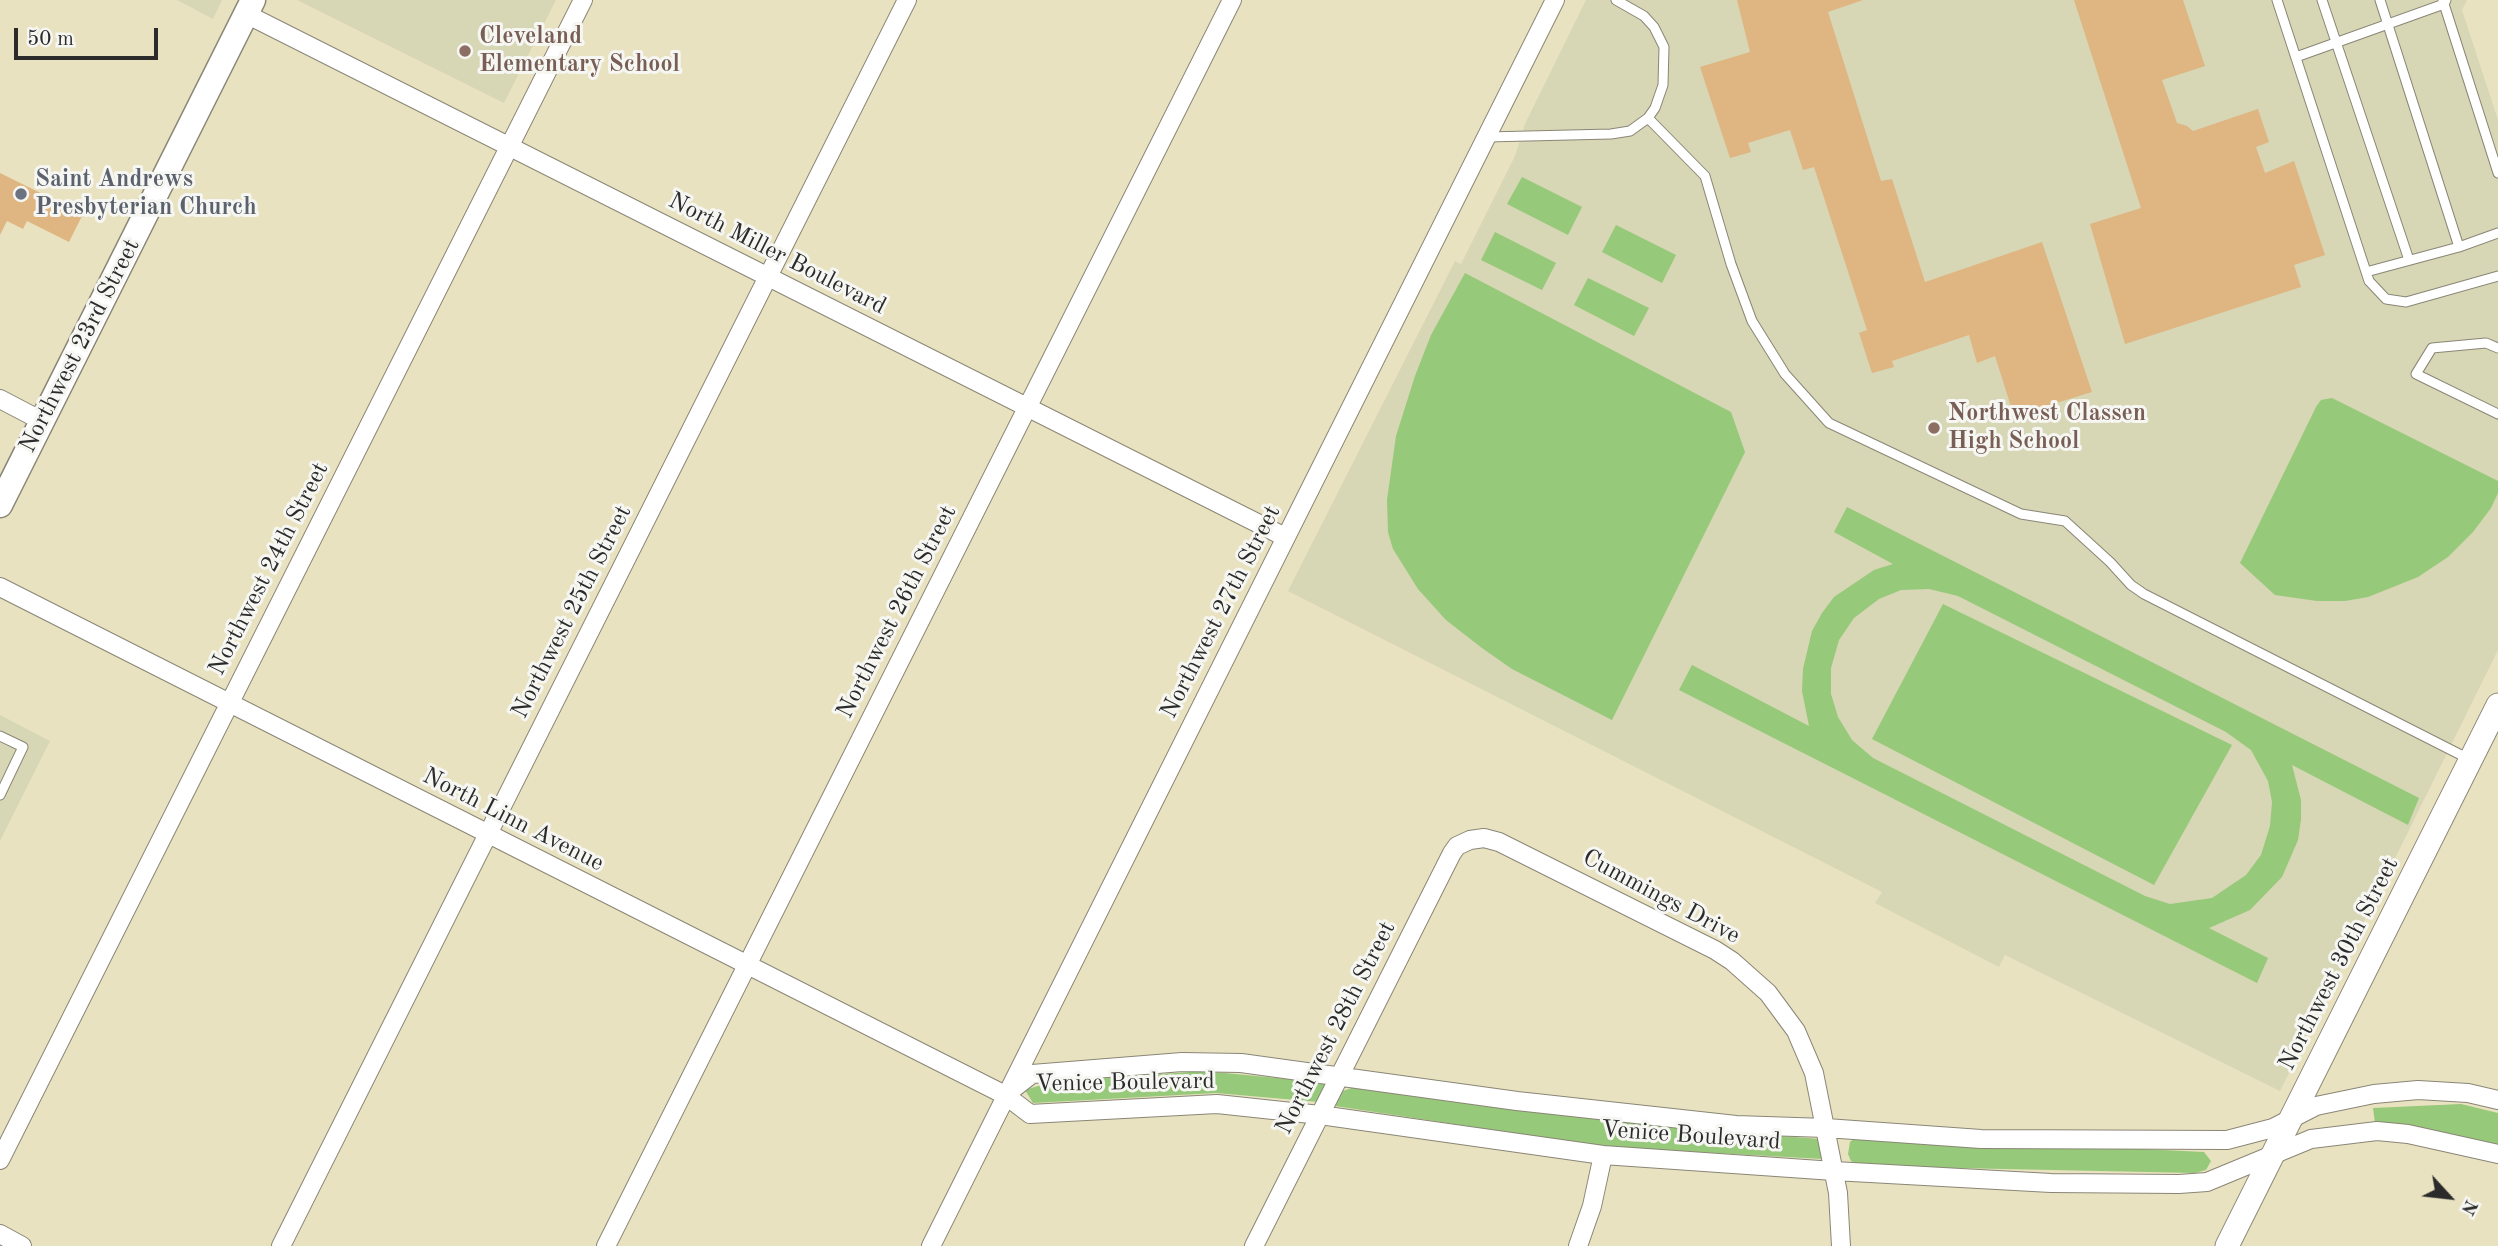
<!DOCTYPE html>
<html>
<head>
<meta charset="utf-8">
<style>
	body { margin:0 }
	#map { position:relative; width:2498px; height:1246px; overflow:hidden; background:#e9e2c0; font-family:"Old Standard TT",serif }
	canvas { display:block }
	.north { position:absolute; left:2414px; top:1162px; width:70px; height:70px; -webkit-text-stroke:5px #f6f6f2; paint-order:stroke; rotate:117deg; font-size:19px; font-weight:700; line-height:28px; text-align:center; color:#2b2b2b }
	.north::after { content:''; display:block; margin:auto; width:24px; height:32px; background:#2b2b2b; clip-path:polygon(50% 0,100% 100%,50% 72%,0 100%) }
	.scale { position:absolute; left:14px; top:28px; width:144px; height:32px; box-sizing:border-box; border:4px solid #2b2b2b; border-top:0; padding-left:9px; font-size:21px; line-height:24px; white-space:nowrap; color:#2b2b2b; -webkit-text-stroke:5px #f6f6f2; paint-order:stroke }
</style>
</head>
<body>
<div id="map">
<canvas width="2498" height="1246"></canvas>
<div class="north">N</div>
<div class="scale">50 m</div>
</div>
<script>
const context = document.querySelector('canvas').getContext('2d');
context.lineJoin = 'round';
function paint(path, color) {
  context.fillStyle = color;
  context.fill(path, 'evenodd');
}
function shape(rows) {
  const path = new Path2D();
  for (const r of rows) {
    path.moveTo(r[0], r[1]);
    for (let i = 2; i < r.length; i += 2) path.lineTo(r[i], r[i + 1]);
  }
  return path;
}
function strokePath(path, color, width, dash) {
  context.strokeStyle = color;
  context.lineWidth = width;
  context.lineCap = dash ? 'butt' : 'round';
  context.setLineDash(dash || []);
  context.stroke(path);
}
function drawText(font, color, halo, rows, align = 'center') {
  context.font = font + ' "Old Standard TT",serif';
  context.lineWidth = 6;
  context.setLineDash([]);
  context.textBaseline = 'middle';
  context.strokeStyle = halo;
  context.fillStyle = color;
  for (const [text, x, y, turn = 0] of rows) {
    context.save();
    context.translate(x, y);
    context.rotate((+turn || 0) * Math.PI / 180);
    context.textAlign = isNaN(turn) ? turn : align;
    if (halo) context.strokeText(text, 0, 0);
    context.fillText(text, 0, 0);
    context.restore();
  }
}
paint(shape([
	[177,0,222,0,213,19],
	[297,0,556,0,504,103],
	[1586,0,2467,0,2462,10,2498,120,2498,650,2280,1091,2005,955,1999,967,1875,903,1882,892,1288,591,1455,261,1461,264,1515,156,1525,124],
	[0,715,50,741,0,841]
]), '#d7d6b5');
paint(shape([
	[1522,177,1582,207,1568,235,1507,204],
	[1616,225,1676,255,1662,283,1602,252],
	[1495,232,1556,263,1542,290,1481,260],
	[1465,273,1731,412,1745,452,1612,720,1512,669,1482,648,1446,620,1418,589,1393,549,1388,532,1387,500,1396,436,1415,376,1431,335],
	[1588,278,1649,308,1634,336,1574,305],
	[2332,398,2498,481,2498,493,2491,508,2473,532,2448,557,2418,577,2368,597,2345,601,2317,601,2275,595,2240,563,2316,407,2321,400],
	[1847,507,2419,798,2408,825,2292,765,2301,800,2301,819,2298,840,2282,877,2250,910,2209,928,2268,958,2257,983,1679,690,1692,665,1809,726,1802,691,1803,669,1812,631,1822,613,1834,597,1874,570,1893,564,1834,532],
	[1929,589,1958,596,2226,732,2251,750,2268,781,2272,802,2270,826,2261,855,2246,875,2212,898,2170,904,2145,896,1873,758,1852,740,1838,717,1831,694,1831,668,1839,640,1854,618,1879,599,1901,590],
	[1943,604,2232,745,2154,885,1872,739],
	[1204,1071,1329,1083,1319,1102,1216,1093,1033,1103,1025,1090,1051,1082],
	[1357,1086,1768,1135,1820,1139,1823,1159,1606,1147,1335,1106,1343,1091],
	[2461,1104,2498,1113,2498,1151,2375,1123,2373,1108],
	[1858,1135,2204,1152,2211,1161,2206,1170,2195,1173,1861,1166,1851,1161,1848,1154,1850,1142]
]), '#96c979');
paint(shape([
	[1737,0,1863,0,1828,12,1881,181,1892,179,1925,282,2042,242,2092,392,2014,416,1995,356,1977,363,1969,335,1892,361,1894,367,1872,373,1859,333,1867,330,1814,167,1803,170,1790,130,1748,143,1751,152,1730,158,1700,67,1750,52],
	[2074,0,2183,0,2205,66,2162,80,2177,123,2187,126,2193,131,2258,109,2269,142,2256,147,2265,173,2294,161,2325,255,2294,265,2301,287,2125,344,2090,224,2141,208],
	[0,173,83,214,69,242,27,221,23,229,7,221,0,235]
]), '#dfb582');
const service = shape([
	[2277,0,2369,281,2386,299,2406,302,2498,276],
	[2322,0,2409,260],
	[2446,0,2444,4,2498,173],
	[2296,57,2444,4,2443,0],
	[1648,118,1705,176,1731,264,1752,321,1785,374,1829,423,2021,514,2065,521,2110,562,2131,585,2144,594,2469,759],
	[1487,137,1611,134,1630,131,1648,118,1655,108,1663,85,1664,47,1654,27,1644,16,1616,0],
	[2459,247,2498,233],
	[2366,272,2459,247,2380,0],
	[2498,348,2486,343,2432,348,2416,374,2498,414],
	[0,736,23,747,0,795]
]);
const minor = shape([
	[246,14,1285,537],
	[0,399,42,421],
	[0,587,1005,1095,1030,1114,1217,1104,1320,1115,1603,1155,1834,1171,2051,1183,2179,1184,2207,1182,2311,1139,2377,1131,2408,1134,2498,1154],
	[1005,1095,1032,1074,1182,1062,1241,1063,1517,1101,1736,1125,1826,1128,1981,1139,2227,1140,2273,1128,2316,1106,2374,1094,2418,1090,2468,1093,2498,1100],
	[0,1160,583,0],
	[0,1234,22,1246],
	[281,1246,907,0],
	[606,1246,1232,0],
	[931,1246,1555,0],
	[1254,1246,1452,853,1457,846,1470,840,1484,838,1499,842,1715,950,1732,961,1768,993,1796,1031,1814,1073,1838,1193,1841,1246],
	[1578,1246,1592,1206,1603,1155]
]);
const tertiary = shape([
	[2227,1246,2498,705]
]);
const secondary = shape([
	[0,505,253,0]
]);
strokePath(service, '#8a8676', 11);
strokePath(minor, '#8a8676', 20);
strokePath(tertiary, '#8a8676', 25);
strokePath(secondary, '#8a8676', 27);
strokePath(service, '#fff', 9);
strokePath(minor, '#fff', 18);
strokePath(tertiary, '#fff', 23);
strokePath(secondary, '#fff', 24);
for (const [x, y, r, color] of [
	[465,51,7,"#8d6e63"],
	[21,194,7,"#6b7280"],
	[1934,428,7,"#8d6e63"]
]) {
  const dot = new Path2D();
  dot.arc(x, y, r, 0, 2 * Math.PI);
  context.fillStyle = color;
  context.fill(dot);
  strokePath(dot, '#f6f6f2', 2.5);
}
drawText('bold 24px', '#785e54', '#f6f6f2', [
	["Cleveland",479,37],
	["Elementary School",479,65],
	["Northwest Classen",1948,414],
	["High School",1948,442]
], 'left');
drawText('bold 24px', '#5b616d', '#f6f6f2', [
	["Saint Andrews",35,180],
	["Presbyterian Church",35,208]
], 'left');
drawText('24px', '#2b2b2b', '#f6f6f2', [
	["North Miller Boulevard",777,254,27],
	["Northwest 23rd Street",80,346,-63],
	["Northwest 24th Street",269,569,-63],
	["Northwest 25th Street",572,612,-63],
	["Northwest 26th Street",897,612,-63],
	["Northwest 27th Street",1221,612,-63],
	["North Linn Avenue",513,820,27],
	["Cummings Drive",1661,897,28],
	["Northwest 30th Street",2339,964,-63],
	["Northwest 28th Street",1336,1028,-63],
	["Venice Boulevard",1125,1083,-1],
	["Venice Boulevard",1691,1136,4]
]);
</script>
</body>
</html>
